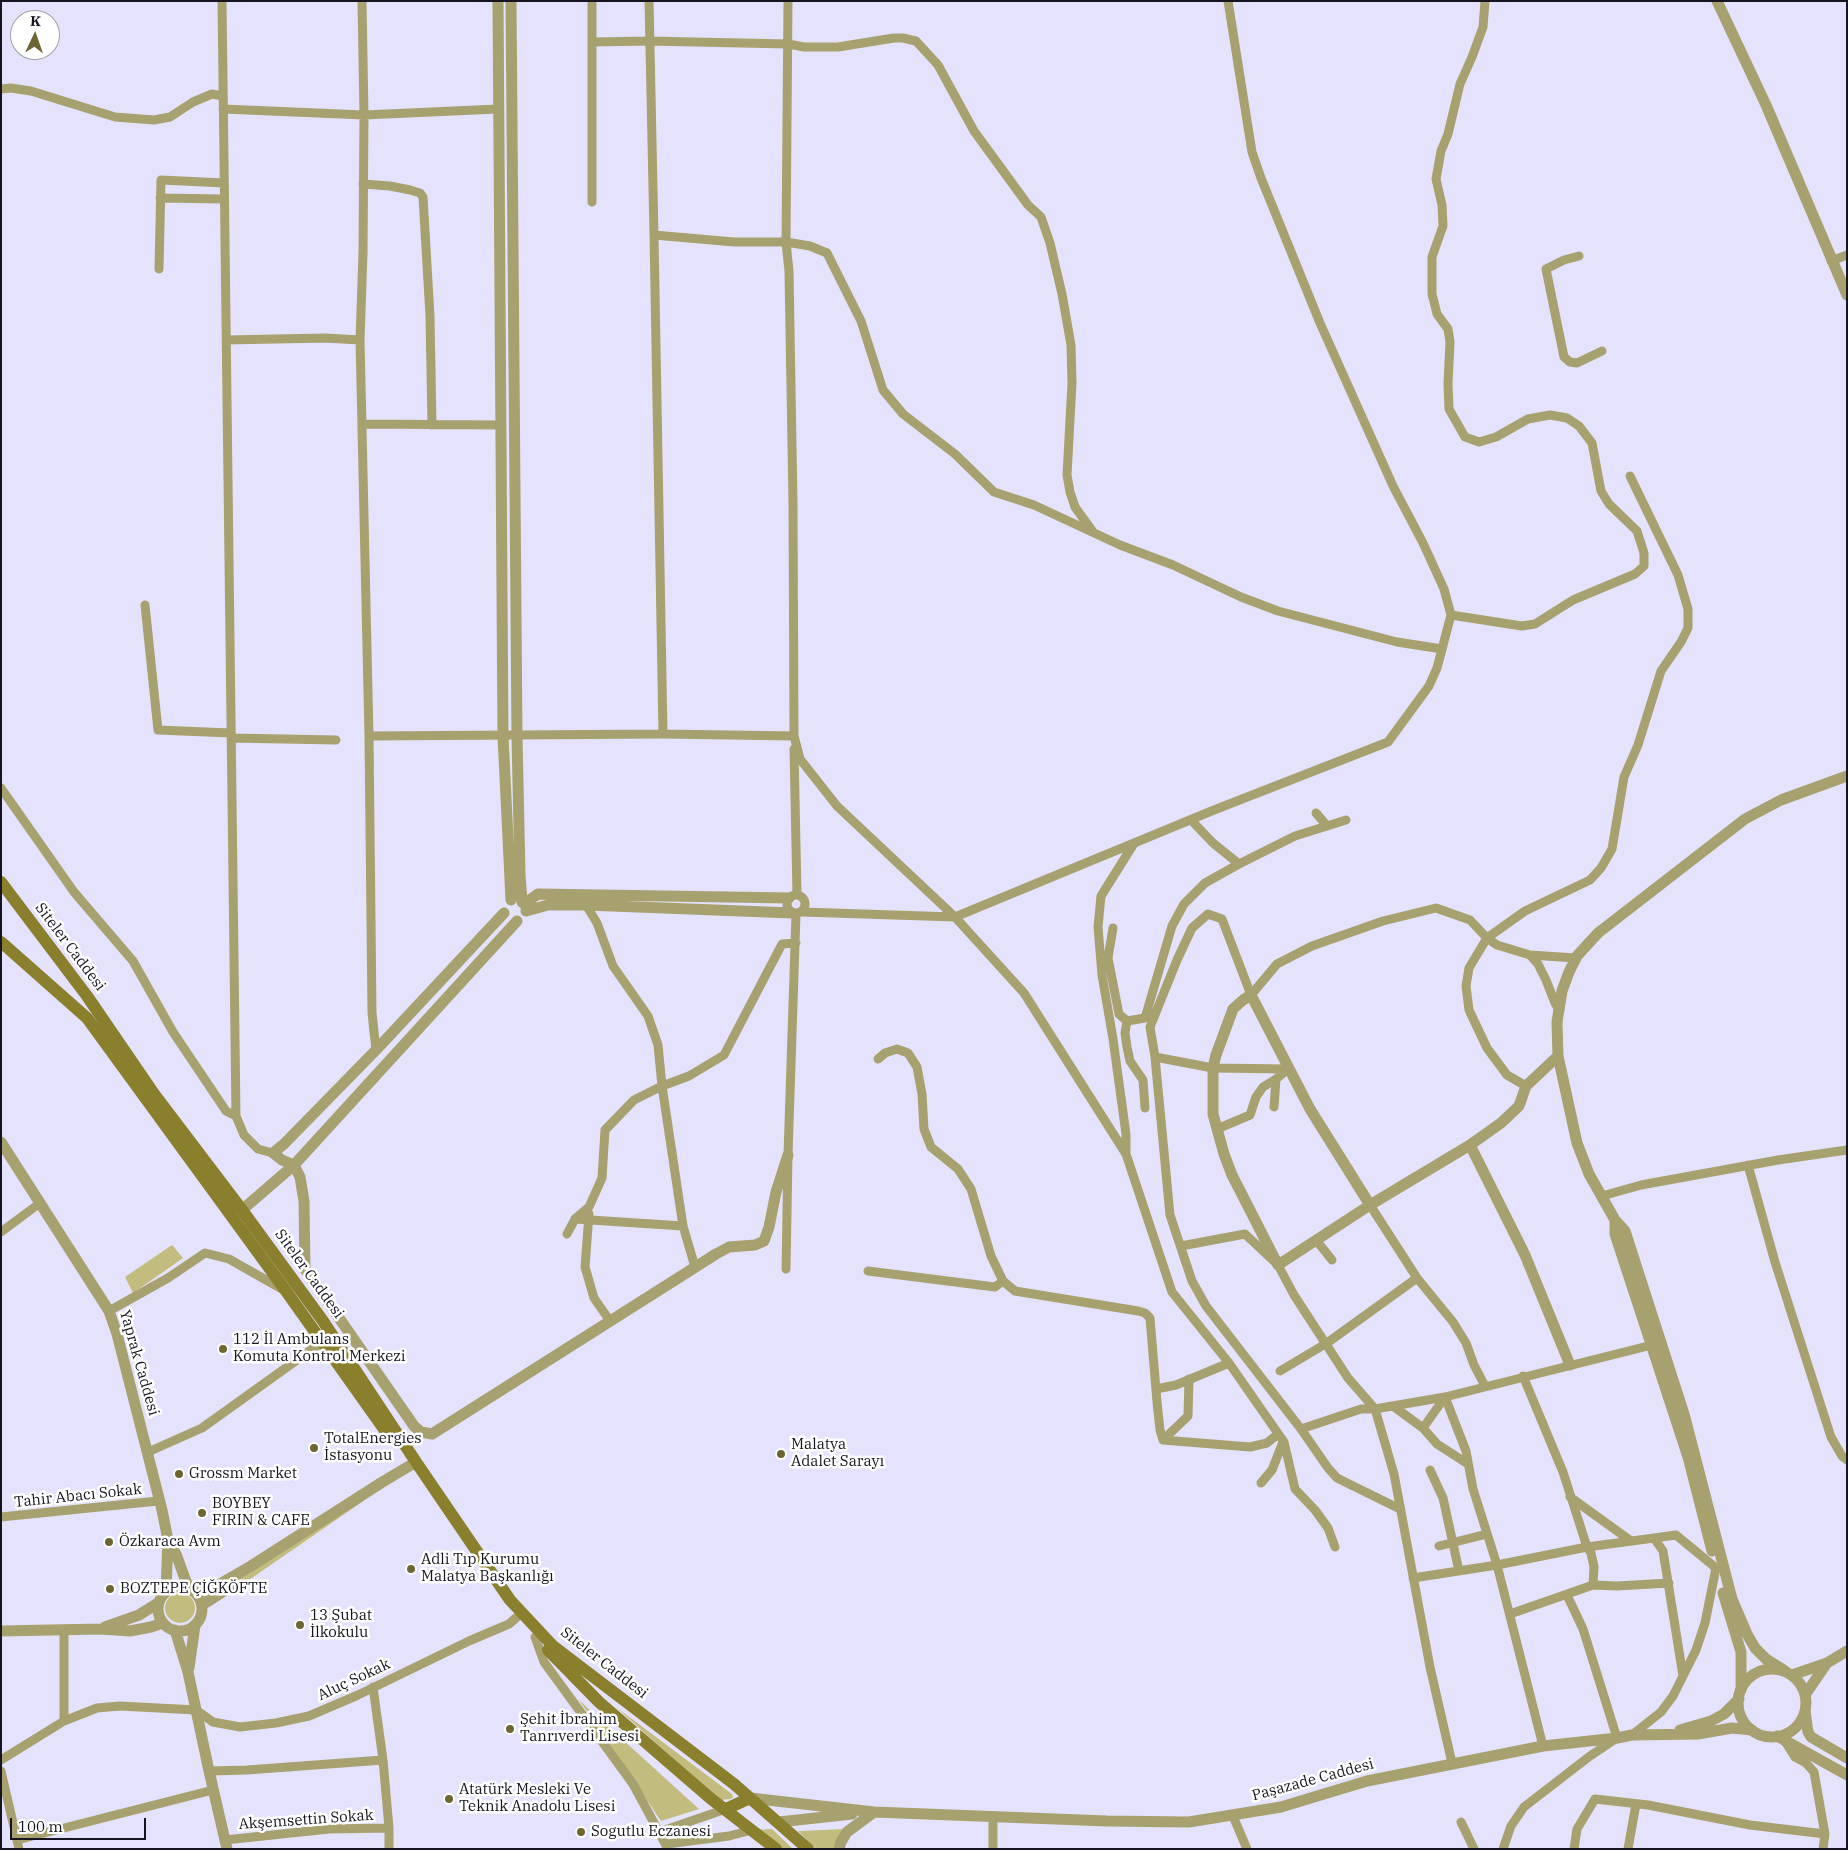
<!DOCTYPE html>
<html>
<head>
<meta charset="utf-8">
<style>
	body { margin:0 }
	#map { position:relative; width:1848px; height:1850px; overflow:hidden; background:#e5e2fd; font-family:"IBM Plex Serif",serif }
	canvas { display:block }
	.frame { position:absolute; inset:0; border:2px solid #161420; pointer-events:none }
	.north { position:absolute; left:10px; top:10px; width:50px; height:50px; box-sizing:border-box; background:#fff; border:1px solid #a2a1a6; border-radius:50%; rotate:3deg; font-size:14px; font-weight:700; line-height:20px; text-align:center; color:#161420 }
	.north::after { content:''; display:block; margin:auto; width:18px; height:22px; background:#6d6633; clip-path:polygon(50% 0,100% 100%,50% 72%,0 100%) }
	.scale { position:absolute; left:10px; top:1818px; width:136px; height:22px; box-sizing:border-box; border:2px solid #161420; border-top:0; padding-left:6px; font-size:15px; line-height:18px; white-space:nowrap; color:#161420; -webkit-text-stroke:4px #fff; paint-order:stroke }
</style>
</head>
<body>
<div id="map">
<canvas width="1848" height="1850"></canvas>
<div class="frame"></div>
<div class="north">K</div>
<div class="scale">100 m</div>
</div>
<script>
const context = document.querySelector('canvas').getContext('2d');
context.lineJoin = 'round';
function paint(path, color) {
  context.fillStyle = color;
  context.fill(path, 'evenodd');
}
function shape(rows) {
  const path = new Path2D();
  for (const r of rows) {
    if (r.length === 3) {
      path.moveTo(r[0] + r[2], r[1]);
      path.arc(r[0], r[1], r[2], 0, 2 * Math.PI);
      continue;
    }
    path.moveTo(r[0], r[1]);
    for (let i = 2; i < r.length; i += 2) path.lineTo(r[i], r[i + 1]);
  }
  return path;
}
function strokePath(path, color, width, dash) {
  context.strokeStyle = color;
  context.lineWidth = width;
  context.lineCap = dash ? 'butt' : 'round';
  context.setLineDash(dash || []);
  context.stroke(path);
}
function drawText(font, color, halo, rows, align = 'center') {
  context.font = font + ' "IBM Plex Serif",serif';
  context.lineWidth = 5;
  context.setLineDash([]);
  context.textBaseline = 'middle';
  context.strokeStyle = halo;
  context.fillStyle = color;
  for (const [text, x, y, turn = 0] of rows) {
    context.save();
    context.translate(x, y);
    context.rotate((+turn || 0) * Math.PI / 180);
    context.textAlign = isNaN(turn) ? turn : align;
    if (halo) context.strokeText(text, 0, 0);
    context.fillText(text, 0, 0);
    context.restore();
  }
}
paint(shape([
	[172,1245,183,1258,133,1293,125,1277],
	[372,1495,220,1600,216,1592],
	[180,1608,15],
	[579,1700,699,1809,661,1821],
	[616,1707,732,1794,733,1797,731,1799,719,1800],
	[772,1829,793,1849,780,1849,758,1830],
	[845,1829,835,1849,816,1849,798,1831]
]), '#c3bc7f');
strokePath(shape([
	[222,1,236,1116,244,1135,258,1149,273,1153],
	[362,1,364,115,363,253,360,340,369,736,663,734,794,736,793,504,789,271,786,242,788,1],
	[649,1,654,235,663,734],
	[593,42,649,41,788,44,804,47,838,47,894,38,903,38,916,41,938,65,974,131,1028,205,1041,217,1050,243,1062,294,1071,345,1072,383,1067,475,1070,492,1075,507,1093,532],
	[1,89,11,88,31,91,115,117,154,120,170,117,193,102,212,94,223,96],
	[223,109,364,115,498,109],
	[363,184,390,186,410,190,420,193,423,197,430,316,432,425],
	[160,198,224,199],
	[592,202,592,1],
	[654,235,734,242,786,242,810,246,827,253,861,321,883,390,903,414,955,454,994,492,1034,505,1120,545,1173,565,1241,597,1278,611,1397,642,1442,649],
	[1579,256,1564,260,1546,269,1564,357,1570,362,1577,363,1602,351],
	[1831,261,1847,255],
	[159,269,161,180,224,183],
	[226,340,325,338,360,340],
	[362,424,500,425],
	[145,605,158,730,231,733],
	[1451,615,1522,626,1535,624,1573,600,1635,574,1644,566,1644,553,1637,531,1609,504,1601,491,1592,443,1579,426,1567,418,1550,415,1528,419,1496,437,1479,442,1465,437,1449,409,1448,384,1450,342,1448,329,1437,314,1432,294,1432,257,1443,226,1442,205,1436,179,1441,151,1448,134,1460,84,1472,57,1483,27,1485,1],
	[369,736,372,1013,376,1050],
	[794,736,800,759,837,806,955,917,1024,993,1126,1154,1172,1292,1229,1363,1284,1442,1295,1489,1315,1510,1328,1528,1335,1547],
	[231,738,336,740],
	[794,749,797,895],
	[1,788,74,892,133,961,173,1032,226,1111,236,1116],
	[1327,826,1346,820],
	[1239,864,1295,836,1327,826,1316,813],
	[796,904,9],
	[802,912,955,917,1214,810,1388,742,1429,686,1437,668,1451,615,1444,589,1423,543,1393,486,1320,323,1261,178,1252,152,1228,1],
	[1113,928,1108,958,1119,1014,1127,1021,1145,1018,1172,926,1184,904,1205,883,1239,864,1213,843,1191,820],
	[1530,955,1538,964,1546,980,1555,1003,1558,1008],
	[1576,958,1530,955,1497,945,1487,938,1525,911,1590,880,1601,868,1612,849,1624,777,1638,745,1661,671,1681,642,1688,628,1688,609,1678,575,1630,476],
	[1251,995,1277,964,1312,946,1383,921,1436,908,1470,920,1487,938,1469,968,1466,986,1469,1010,1487,1048,1507,1075,1526,1086],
	[1127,1021,1125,1033,1127,1047,1130,1061,1143,1080,1145,1108],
	[1155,1057,1150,1027,1177,960,1192,928,1208,914,1222,919,1251,995],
	[878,1059,885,1053,897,1049,908,1053,917,1067,922,1094,924,1129,931,1147,958,1169,971,1189,991,1256,1003,1281,1015,1291,1138,1311,1145,1313,1150,1318,1157,1402,1160,1430,1163,1440],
	[1288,1069,1213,1068,1155,1057,1170,1215,1192,1281,1206,1306,1301,1429,1328,1468,1337,1478,1400,1509],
	[1274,1107,1276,1079,1288,1069],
	[1217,1129,1250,1115,1256,1097,1263,1087,1276,1079],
	[1126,1152,1126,1134,1113,1039,1102,975,1098,927,1101,896,1133,845],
	[1748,1165,1775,1262,1831,1437,1842,1456,1847,1460],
	[1602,1196,1641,1185,1778,1160,1847,1150],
	[1370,1205,1417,1278,1453,1322,1466,1343,1474,1365,1485,1386],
	[589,1214,585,1267,594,1298,610,1321],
	[575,1219,683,1226,695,1267],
	[683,1226,662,1086,689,1076,724,1055,782,944,796,943],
	[1,1232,40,1203],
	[567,1234,575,1219,589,1207,602,1178,605,1130,634,1100,662,1086,658,1045,648,1016,613,966,597,923,586,905],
	[1316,1240,1332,1260],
	[1181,1246,1245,1234,1278,1265,1294,1295,1348,1378,1375,1409,1394,1474,1430,1667,1452,1763],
	[786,1269,788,1155,796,914],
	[868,1271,995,1287,1003,1281],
	[109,1311,168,1278,205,1253,229,1259,282,1289],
	[1280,1371,1327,1343,1417,1278],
	[1523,1376,1563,1472,1587,1547,1591,1553,1594,1567,1593,1585],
	[1156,1389,1176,1385,1229,1363],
	[1445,1397,1466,1451,1473,1489,1497,1565,1543,1746],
	[1445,1397,1423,1428,1437,1444,1468,1464],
	[1393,1406,1423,1428],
	[1301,1429,1361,1409,1375,1409,1445,1397,1652,1345],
	[1163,1440,1250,1447,1267,1443,1278,1434],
	[1163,1440,1188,1416,1189,1379],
	[148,1452,202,1428,322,1342],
	[1430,1470,1443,1498,1459,1571],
	[1261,1483,1272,1470,1283,1442],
	[1570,1497,1631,1541],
	[1,1517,158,1501],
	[1439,1546,1487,1534],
	[1413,1578,1497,1565,1587,1547,1654,1538,1663,1551,1683,1676],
	[1510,1614,1593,1585,1617,1586,1669,1583],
	[535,1637,544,1662,633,1784,668,1849],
	[373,1687,383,1760,389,1828,389,1849],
	[64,1721,64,1630],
	[1632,1735,1661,1712,1673,1696,1696,1650,1705,1623,1716,1568,1676,1535,1654,1538],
	[1785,1741,1795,1757,1806,1763,1814,1772,1825,1834,1823,1849],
	[1,1760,64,1721,97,1708,120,1706,196,1710,213,1722,240,1727,276,1723,309,1716,358,1695,469,1641,509,1624,517,1617],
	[1,1771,19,1849],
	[209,1771,247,1770,383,1760],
	[993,1816,993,1849],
	[1233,1816,1247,1849],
	[1461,1822,1474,1849],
	[659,1832,726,1809],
	[17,1840,213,1790],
	[225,1840,329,1829,389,1828],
	[667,1844,729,1836,752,1830],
	[1503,1849,1511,1826,1524,1807,1590,1756,1617,1738,1583,1629,1567,1595],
	[1574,1849,1577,1829,1595,1799,1648,1805,1750,1825,1825,1834],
	[1628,1849,1636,1804]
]), '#a7a16f', 9);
strokePath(shape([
	[498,1,503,736,511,900],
	[511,1,517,736,520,875,522,902],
	[1717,1,1766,105,1847,295],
	[524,904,538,894,789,898],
	[526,911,548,905,586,905,792,913],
	[517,921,294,1165,300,1177,304,1201,305,1269,414,1426,421,1432,432,1434,716,1254,729,1247,755,1245,764,1241,769,1227,776,1192,788,1155],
	[1,1142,109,1311,117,1334,162,1510,168,1540,166,1591],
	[1470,1145,1525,1255,1570,1365],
	[1370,1205,1310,1109,1251,995,1243,1000,1233,1009,1216,1055,1213,1068,1213,1114,1224,1154,1232,1175,1278,1265,1370,1205,1470,1145,1501,1123,1519,1106,1526,1086,1558,1056],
	[242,1210,294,1165,282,1160,273,1153,284,1144,376,1050,504,913],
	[1615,1220,1615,1234,1688,1457,1712,1551],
	[169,1541,176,1554,188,1587],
	[180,1609,22],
	[194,1591,213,1588,251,1566,384,1481,416,1462],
	[1723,1593,1741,1652,1741,1690],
	[202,1605,230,1587],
	[105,1627,139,1615,158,1603],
	[175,1630,188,1672,209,1771,227,1849],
	[1,1631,101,1629,130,1631,151,1627,163,1623],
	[189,1668,195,1625],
	[1772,1703,34],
	[1785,1671,1766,1659,1755,1648,1747,1634,1732,1599,1684,1414,1625,1231,1615,1220,1589,1174,1577,1143,1558,1056,1557,1022,1562,991,1569,972,1577,956,1598,933,1745,819,1781,800,1847,776],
	[1792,1675,1827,1663,1847,1651],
	[1805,1695,1827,1663],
	[1805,1711,1808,1732,1811,1737,1847,1758],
	[1680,1730,1711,1721,1724,1714,1739,1699],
	[1777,1736,1847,1775],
	[750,1798,874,1812,1107,1821,1189,1822,1281,1807,1367,1781,1543,1746,1617,1738,1632,1735,1698,1734,1732,1728,1752,1730],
	[779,1822,852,1814],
	[839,1849,841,1842,847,1832,874,1812]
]), '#a7a16f', 11);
strokePath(shape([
	[1,882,87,996,154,1094,242,1210,323,1321,416,1462,510,1600,553,1646,734,1784,808,1849],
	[1,942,87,1018,286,1291,389,1436],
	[548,1650,599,1702,710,1798,776,1849],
	[726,1809,750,1798]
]), '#897f2c', 12);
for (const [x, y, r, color] of [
	[223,1349,5,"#6d6633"],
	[314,1448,5,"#6d6633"],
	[781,1454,5,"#6d6633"],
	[179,1474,5,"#6d6633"],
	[202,1513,5,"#6d6633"],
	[109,1542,5,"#6d6633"],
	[411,1569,5,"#6d6633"],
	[110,1589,5,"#6d6633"],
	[300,1625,5,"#6d6633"],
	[510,1729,5,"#6d6633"],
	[449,1799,5,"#6d6633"],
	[581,1832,5,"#6d6633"]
]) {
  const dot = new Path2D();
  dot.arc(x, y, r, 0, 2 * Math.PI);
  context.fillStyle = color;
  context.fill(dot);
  strokePath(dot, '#fff', 2);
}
drawText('15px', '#161420', '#fff', [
	["Siteler Caddesi",70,947,53],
	["Siteler Caddesi",309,1274,54],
	["Yaprak Caddesi",139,1363,74],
	["Tahir Abacı Sokak",78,1496,-6],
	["Siteler Caddesi",604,1663,38],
	["Aluç Sokak",354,1680,-25],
	["Paşazade Caddesi",1313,1780,-15],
	["Akşemsettin Sokak",306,1820,-4]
]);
drawText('15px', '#161420', '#fff', [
	["112 İl Ambulans",233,1340],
	["Komuta Kontrol Merkezi",233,1357],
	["TotalEnergies",324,1439],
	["İstasyonu",324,1456],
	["Malatya",791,1445],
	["Adalet Sarayı",791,1462],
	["Grossm Market",189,1474],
	["BOYBEY",212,1504],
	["FIRIN & CAFE",212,1521],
	["Özkaraca Avm",119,1542],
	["Adli Tıp Kurumu",421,1560],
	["Malatya Başkanlığı",421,1577],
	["BOZTEPE ÇİĞKÖFTE",120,1589],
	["13 Şubat",310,1616],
	["İlkokulu",310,1633],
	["Şehit İbrahim",520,1720],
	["Tanrıverdi Lisesi",520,1737],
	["Atatürk Mesleki Ve",459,1790],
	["Teknik Anadolu Lisesi",459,1807],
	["Sogutlu Eczanesi",591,1832]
], 'left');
</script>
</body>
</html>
